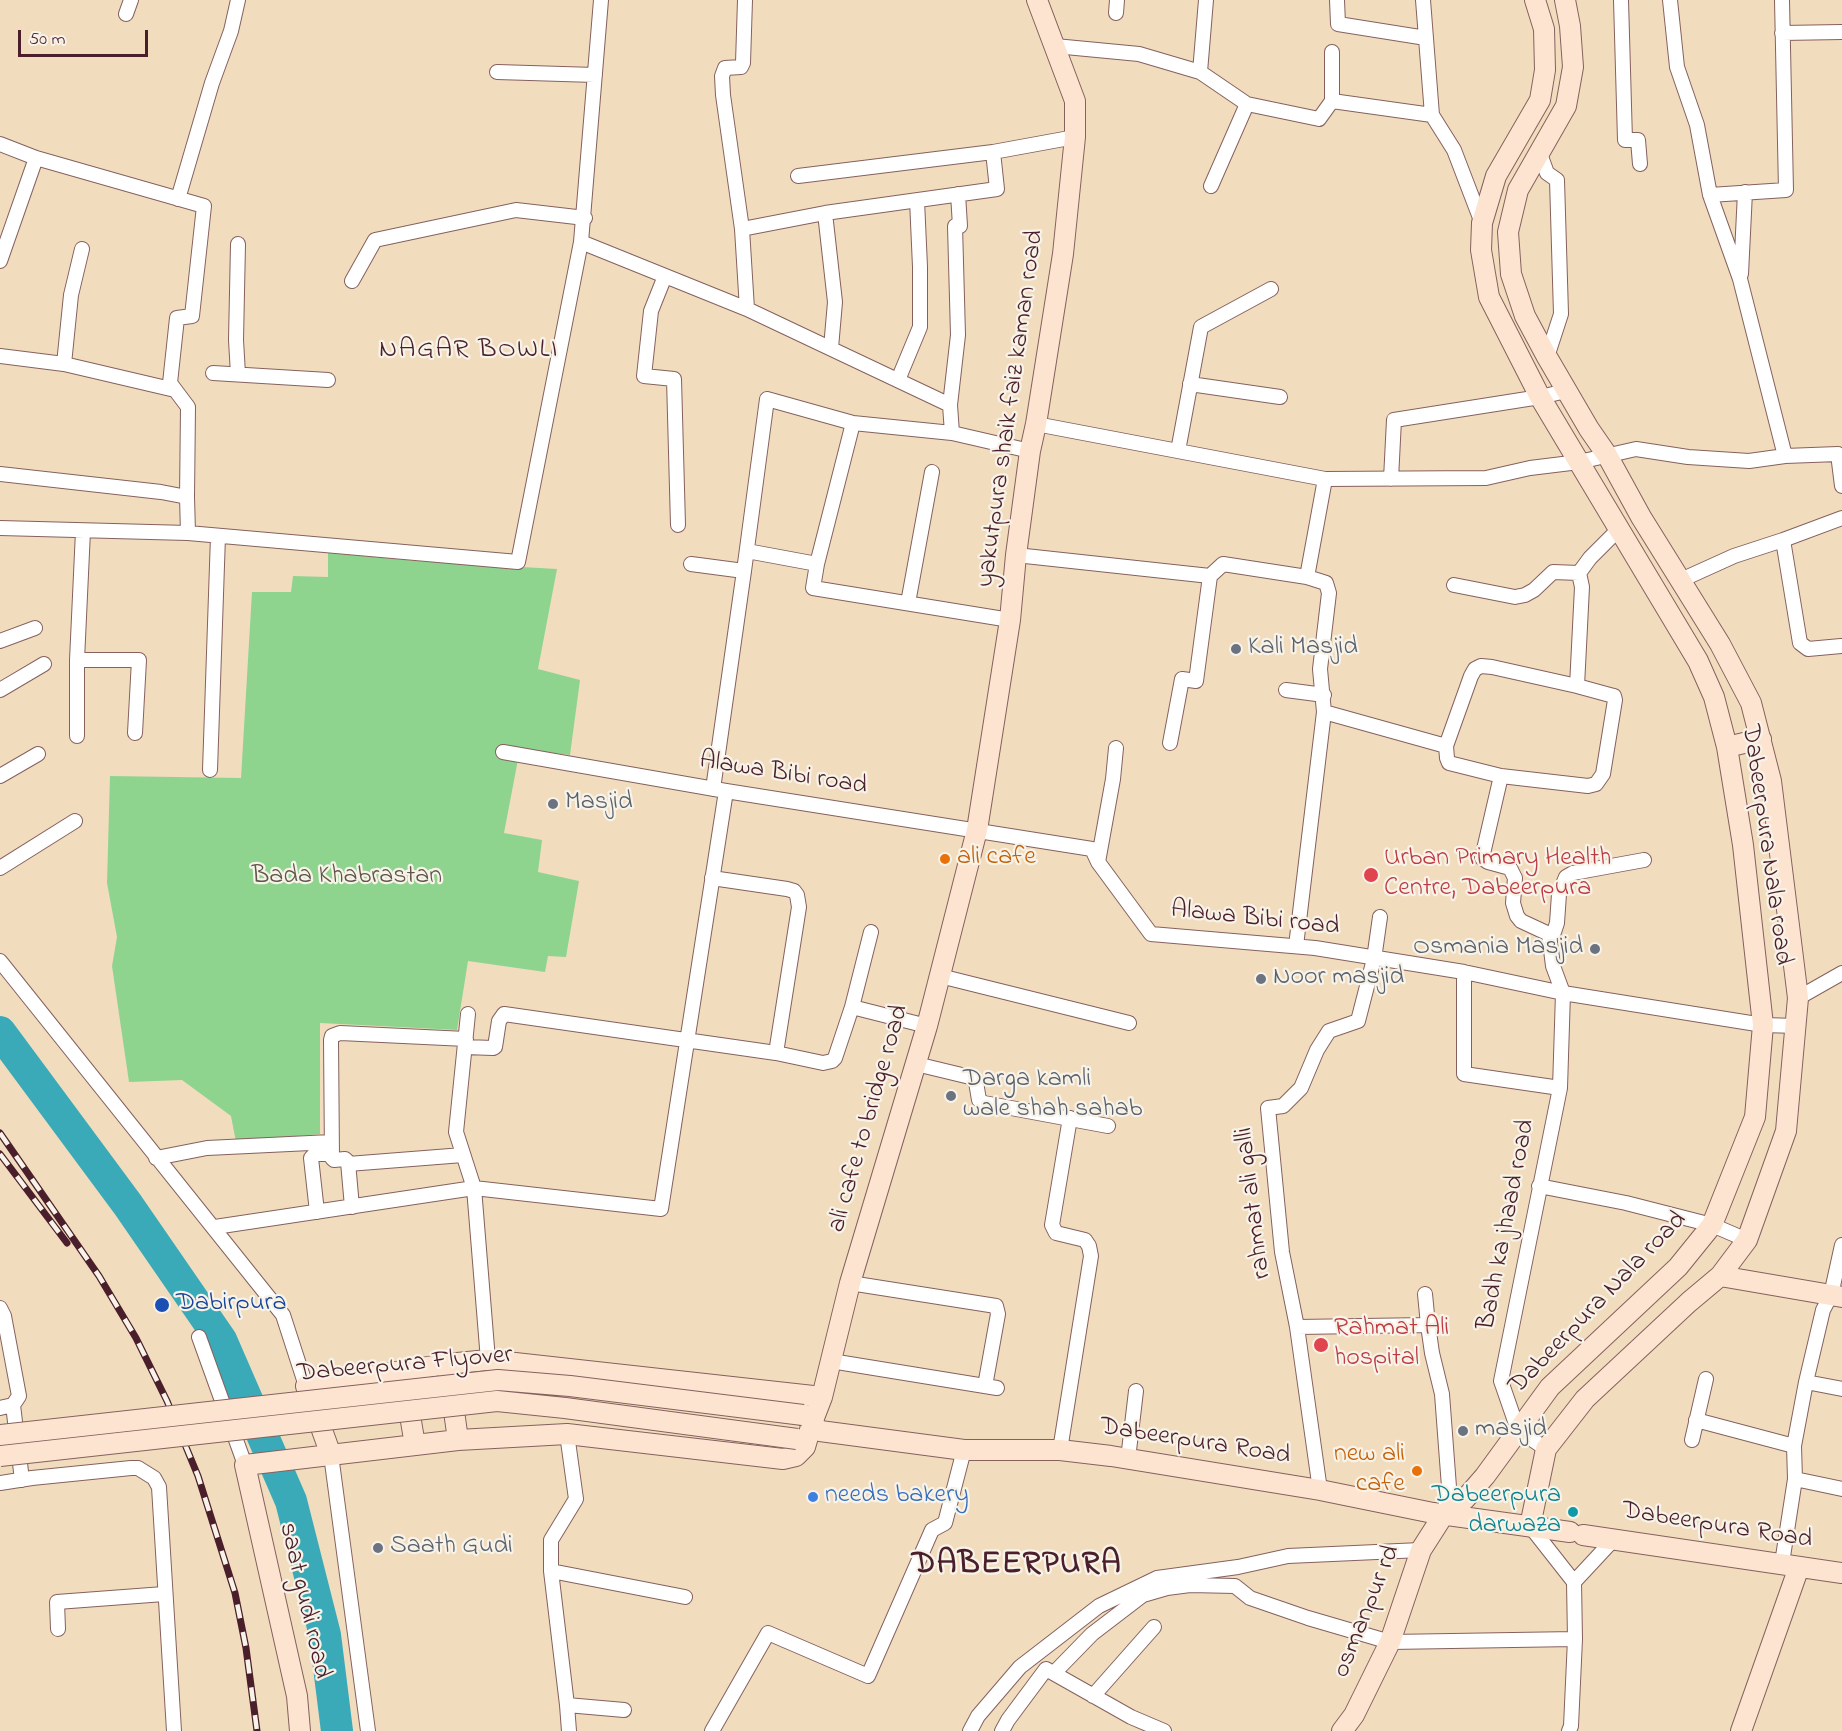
<!DOCTYPE html>
<html>
<head>
<meta charset="utf-8">
<style>
	body { margin:0 }
	#map { position:relative; width:1842px; height:1731px; overflow:hidden; background:#f2dcbe; font-family:"Indie Flower",sans-serif }
	canvas { display:block }
	.scale { position:absolute; left:18px; top:30px; width:130px; height:27px; box-sizing:border-box; border:3px solid #4a1f2b; border-top:0; padding-left:8px; font-size:18px; line-height:21px; white-space:nowrap; color:#4a1f2b; -webkit-text-stroke:4px #f7f3e8; paint-order:stroke }
</style>
</head>
<body>
<div id="map">
<canvas width="1842" height="1731"></canvas>
<div class="scale">50 m</div>
</div>
<script>
const context = document.querySelector('canvas').getContext('2d');
context.lineJoin = 'round';
function paint(path, color) {
  context.fillStyle = color;
  context.fill(path, 'evenodd');
}
function shape(rows) {
  const path = new Path2D();
  for (const r of rows) {
    path.moveTo(r[0], r[1]);
    for (let i = 2; i < r.length; i += 2) path.lineTo(r[i], r[i + 1]);
  }
  return path;
}
function strokePath(path, color, width, dash) {
  context.strokeStyle = color;
  context.lineWidth = width;
  context.lineCap = dash ? 'butt' : 'round';
  context.setLineDash(dash || []);
  context.stroke(path);
}
function drawText(font, color, halo, rows, align = 'center') {
  context.font = font + ' "Indie Flower",sans-serif';
  context.lineWidth = 4.5;
  context.setLineDash([]);
  context.textBaseline = 'middle';
  context.strokeStyle = halo;
  context.fillStyle = color;
  for (const [text, x, y, turn = 0] of rows) {
    context.save();
    context.translate(x, y);
    context.rotate((+turn || 0) * Math.PI / 180);
    context.textAlign = isNaN(turn) ? turn : align;
    if (halo) context.strokeText(text, 0, 0);
    context.fillText(text, 0, 0);
    context.restore();
  }
}
paint(shape([
	[328,553,417,561,557,569,538,669,580,680,570,755,520,749,504,833,542,840,538,872,579,881,566,957,548,956,545,972,468,961,457,1030,320,1023,320,1134,236,1142,231,1116,182,1080,129,1082,112,966,117,937,107,883,110,776,241,778,252,592,291,592,293,576,328,577]
]), '#8fd48e');
strokePath(shape([
	[0,1032,128,1205,221,1340,291,1501,325,1635,337,1731]
]), '#3baab8', 32);
const street = shape([
	[1337,0,1338,24,1426,38],
	[1423,0,1432,115,1454,150,1482,223],
	[1621,0,1625,140,1638,140,1640,164],
	[1670,0,1677,67,1697,125,1710,195,1740,279,1785,456,1838,454,1842,486],
	[1116,13,1117,0],
	[126,14,131,0],
	[1782,33,1842,32],
	[1055,46,1139,54,1200,72,1247,104,1211,186],
	[497,72,595,75],
	[1200,72,1206,0],
	[1332,101,1432,115],
	[1247,104,1319,119,1332,101,1332,52],
	[0,144,36,158,204,206,192,316,177,318,170,383,188,407,187,497],
	[1540,154,1547,173,1557,180,1561,314,1547,357],
	[798,176,993,152],
	[1710,195,1786,190,1782,0],
	[178,199,212,83,231,31,238,0],
	[825,213,835,302,831,348],
	[742,229,723,95,722,76,725,68,741,67,743,63,745,0],
	[581,242,747,309,950,405,952,433],
	[238,244,236,340,238,374],
	[0,261,36,158],
	[1741,274,1745,192],
	[665,276,651,311,644,376,674,379,678,525],
	[352,281,375,240,516,210,585,218],
	[747,309,742,229,825,213,997,189,993,152,1075,137],
	[0,356,64,364,175,390],
	[64,364,71,295,82,249],
	[213,373,328,380],
	[898,380,920,327,920,267,917,200],
	[1190,384,1280,397],
	[950,405,958,335,955,226,960,226,958,194],
	[853,423,817,564,813,588,1010,620],
	[1036,424,1325,479,1486,478,1530,468,1579,462,1636,449,1688,457,1749,461,1785,456],
	[1178,451,1201,327,1271,289],
	[0,474,161,492,187,497,188,533],
	[1391,479,1394,420,1540,397,1566,391],
	[0,528,188,533,518,562,581,242,601,0],
	[747,551,817,564],
	[1016,555,1210,576,1223,564,1307,577,1326,583,1329,593,1320,669,1324,712,1446,746,1447,758,1449,763,1501,776,1588,786,1596,784,1603,774,1615,700,1614,696,1610,695,1577,686,1582,587,1579,573,1590,558,1618,530],
	[691,564,744,571,767,399,853,423,952,433,1030,451],
	[1307,577,1325,479],
	[1681,580,1734,556,1783,540],
	[1454,585,1515,597,1525,595,1534,590,1553,572,1579,573],
	[908,603,932,472],
	[0,641,35,628],
	[1841,646,1808,649,1800,643,1783,540,1842,518],
	[77,660,139,660,135,733],
	[0,690,44,664],
	[1286,690,1324,695],
	[77,736,77,660,83,531],
	[1170,743,1182,679,1196,681,1210,576],
	[1446,746,1471,676,1475,669,1481,666,1492,667,1577,686],
	[503,752,726,791,1092,849,1098,862,1151,934,1315,948,1464,972,1563,993,1763,1025,1797,1026],
	[210,770,218,536],
	[0,776,38,754],
	[1501,776,1482,858,1488,862,1510,868,1515,878,1513,903,1517,916,1521,921,1549,934],
	[713,789,744,571],
	[1098,862,1113,779,1116,748],
	[0,868,75,821],
	[712,878,787,889,794,891,797,895,799,907,776,1053],
	[1549,934,1554,932,1557,923,1559,894,1566,877,1573,873,1644,860],
	[1296,946,1324,712],
	[0,961,283,1315,306,1386],
	[1464,972,1464,1074,1560,1088],
	[940,976,1129,1023],
	[1798,998,1842,973],
	[852,1007,871,932],
	[468,1014,456,1132,474,1188,488,1360],
	[465,1047,493,1048,495,1047,499,1021,504,1014,776,1053,823,1063,832,1061,835,1058,852,1007,927,1026],
	[916,1064,970,1077,976,1082,979,1100,984,1103,1108,1126],
	[156,1158,207,1148,331,1142],
	[348,1164,463,1155],
	[1539,1186,1626,1203,1712,1225,1747,1240],
	[352,1207,348,1162,345,1159,334,1160,332,1158,331,1040,332,1036,340,1033,466,1039],
	[317,1212,311,1158,315,1154,332,1154],
	[215,1227,474,1188,661,1209,726,791],
	[850,1283,996,1306,998,1314,985,1386],
	[0,1308,4,1316,19,1396,13,1405,0,1408],
	[1428,1325,1432,1353,1442,1394,1449,1487,1444,1514],
	[1297,1327,1428,1325,1425,1294],
	[199,1337,245,1465],
	[831,1361,997,1388],
	[1806,1382,1842,1389],
	[13,1405,22,1480],
	[1696,1420,1794,1446],
	[567,1434,576,1499,551,1540,551,1571,567,1705,569,1731],
	[1692,1440,1706,1379],
	[1546,1449,1518,1430,1501,1381,1560,1088,1563,993,1553,966,1549,934],
	[1060,1450,1091,1256,1089,1246,1085,1240,1056,1233,1052,1225,1070,1118],
	[331,1455,368,1731],
	[1128,1459,1136,1391],
	[1795,1479,1842,1489],
	[0,1483,32,1478,131,1468,138,1468,154,1478,159,1487,174,1731],
	[1320,1490,1297,1327,1282,1252,1268,1108,1283,1106,1301,1088,1317,1050,1329,1031,1358,1021,1374,959,1380,917],
	[1530,1526,1574,1582],
	[1782,1563,1795,1479,1794,1446,1806,1382,1823,1310,1831,1295,1842,1245],
	[551,1571,685,1597],
	[58,1629,57,1602,164,1594],
	[1054,1673,1092,1634,1143,1595,1167,1588,1190,1585,1235,1586,1250,1598,1308,1618,1390,1642,1575,1639,1574,1582,1614,1539],
	[1093,1696,1154,1627],
	[567,1705,624,1710],
	[712,1731,768,1633,868,1676,932,1530,945,1523,964,1450],
	[970,1731,978,1716,1020,1667,1099,1606,1157,1578,1238,1567,1288,1556,1421,1550],
	[1002,1731,1008,1720,1046,1669,1131,1717,1164,1731],
	[1569,1731,1571,1726,1575,1639]
]);
const secondary = shape([
	[1727,747,1761,739],
	[1720,1276,1842,1297],
	[448,1368,458,1440],
	[403,1374,415,1445],
	[804,1415,820,1431,964,1450,1060,1450,1111,1456,1320,1490,1433,1513,1570,1532],
	[331,1455,306,1386,447,1364,488,1360,822,1397],
	[1530,1526,1546,1449,1585,1399,1689,1302,1720,1276,1747,1240,1786,1131,1798,998,1771,781,1751,703,1720,644,1641,517,1607,455,1589,429,1547,357,1525,316,1511,274,1508,232,1518,190,1566,106,1573,67,1570,26,1565,0],
	[1583,1535,1842,1573],
	[300,1731,297,1696,245,1465,458,1440,567,1434,783,1459,796,1456,805,1447,812,1423,822,1397,850,1283,927,1026,977,830,1010,620,1016,555,1030,451,1036,424,1063,254,1075,137,1075,101,1037,0],
	[1342,1731,1354,1715,1390,1642,1421,1550,1444,1514,1465,1499,1485,1476,1550,1387,1678,1267,1712,1225,1755,1117,1763,1025,1743,845,1727,747,1714,697,1698,661,1540,397,1489,297,1481,250,1482,223,1496,176,1540,100,1545,70,1544,29,1535,0],
	[1741,1731,1799,1567]
]);
strokePath(street, '#85615e', 16);
strokePath(secondary, '#85615e', 22);
strokePath(street, '#fff', 14);
strokePath(secondary, '#fde4d1', 20);
const rail = shape([
	[0,1133,99,1276,136,1338,167,1401,198,1476,235,1593,246,1648,257,1731],
	[0,1154,67,1243]
]);
strokePath(rail, '#4a1f2b', 7);
strokePath(rail, '#f7f3e8', 4.5, [14]);
const secondaryBridge = shape([
	[0,1435,498,1380,570,1386,803,1415],
	[0,1456,497,1401,565,1408,797,1439]
]);
strokePath(secondaryBridge, '#85615e', 22, []);
strokePath(secondaryBridge, '#fde4d1', 20);
for (const [x, y, r, color] of [
	[1236,649,6,"#6b7280"],
	[553,804,6,"#6b7280"],
	[945,859,6,"#e8710a"],
	[1371,875,8,"#e0444e"],
	[1595,949,6,"#6b7280"],
	[1261,979,6,"#6b7280"],
	[951,1096,6,"#6b7280"],
	[162,1305,8,"#1a4fb4"],
	[1321,1345,8,"#e0444e"],
	[1463,1431,6,"#6b7280"],
	[1417,1471,6,"#e8710a"],
	[813,1497,6,"#3f7fe0"],
	[1573,1512,6,"#0f9aa8"],
	[378,1548,6,"#6b7280"]
]) {
  const dot = new Path2D();
  dot.arc(x, y, r, 0, 2 * Math.PI);
  context.fillStyle = color;
  context.fill(dot);
  strokePath(dot, '#f7f3e8', 2);
}
drawText('26px', '#4a1f2b', '#f7f3e8', [
	["yakutpura shaik faiz kaman road",1012,409,-82],
	["Alawa Bibi road",783,775,9],
	["Dabeerpura Nala road",1765,845,82],
	["Alawa Bibi road",1255,920,6],
	["ali cafe to bridge road",870,1119,-74],
	["rahmat ali galli",1255,1203,-97],
	["Badh ka jhaad road",1508,1225,-79],
	["Dabeerpura Nala road",1599,1304,-46],
	["Dabeerpura Flyover",405,1366,-5],
	["Dabeerpura Road",1195,1443,9],
	["Dabeerpura Road",1717,1527,9],
	["saat gudi road",303,1601,77],
	["osmanpur rd",1368,1612,-68]
]);
drawText('26px', '#5b616d', '#f7f3e8', [
	["Kali Masjid",1248,649],
	["Masjid",565,804],
	["Osmania Masjid",1583,949,"right"],
	["Noor masjid",1273,979],
	["Darga kamli",963,1081],
	["wale shah sahab",963,1111],
	["masjid",1475,1431],
	["Saath Gudi",390,1548]
], 'left');
drawText('26px', '#c56008', '#f7f3e8', [
	["ali cafe",957,859],
	["new ali",1405,1456,"right"],
	["cafe",1405,1486,"right"]
], 'left');
drawText('26px', '#be3a42', '#f7f3e8', [
	["Urban Primary Health",1384,860],
	["Centre, Dabeerpura",1384,890],
	["Rahmat Ali",1334,1330],
	["hospital",1334,1360]
], 'left');
drawText('26px', '#5f5549', '#f7f3e8', [
	["Bada Khabrastan",347,878]
]);
drawText('26px', '#164399', '#f7f3e8', [
	["Dabirpura",176,1305]
], 'left');
drawText('26px', '#366cbe', '#f7f3e8', [
	["needs bakery",825,1497]
], 'left');
drawText('26px', '#0d838f', '#f7f3e8', [
	["Dabeerpura",1561,1497],
	["darwaza",1561,1527]
], 'right');
context.letterSpacing = '1.5px';
drawText('27px', '#4a1f2b', '#f7f3e8', [
	["NAGAR BOWLI",469,352]
]);
context.letterSpacing = '0px';
context.letterSpacing = '1.5px';
drawText('bold 32px', '#4a1f2b', '#f7f3e8', [
	["DABEERPURA",1017,1567]
]);
context.letterSpacing = '0px';
</script>
</body>
</html>
